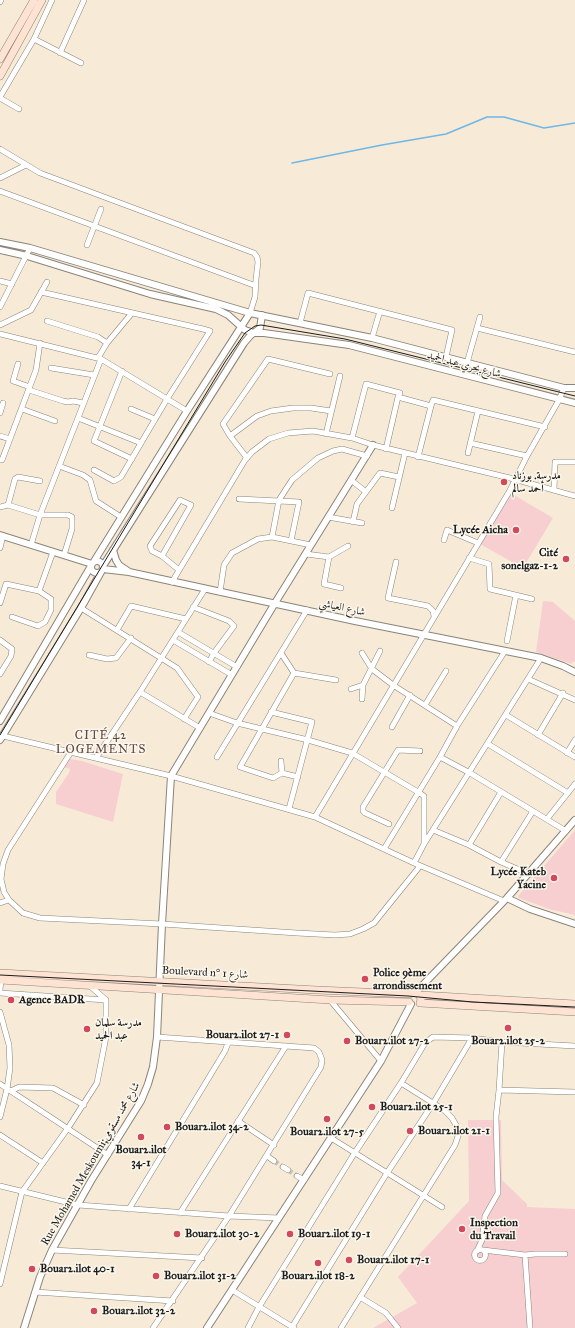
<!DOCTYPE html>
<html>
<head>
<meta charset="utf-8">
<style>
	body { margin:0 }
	canvas { display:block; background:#f7ebd7 }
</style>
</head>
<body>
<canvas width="575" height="1328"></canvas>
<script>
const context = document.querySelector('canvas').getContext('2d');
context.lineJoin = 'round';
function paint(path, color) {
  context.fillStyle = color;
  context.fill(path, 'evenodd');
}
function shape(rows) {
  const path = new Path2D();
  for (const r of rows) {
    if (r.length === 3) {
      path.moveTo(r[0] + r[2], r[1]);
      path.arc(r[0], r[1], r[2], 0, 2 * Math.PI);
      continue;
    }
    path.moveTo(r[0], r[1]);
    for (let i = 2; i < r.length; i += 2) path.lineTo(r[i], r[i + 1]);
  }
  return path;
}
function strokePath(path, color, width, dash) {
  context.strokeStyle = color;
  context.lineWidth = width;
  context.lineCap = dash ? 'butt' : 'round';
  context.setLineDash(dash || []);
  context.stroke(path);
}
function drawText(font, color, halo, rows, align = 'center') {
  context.font = font + ' "IM FELL Great Primer",Amiri,serif';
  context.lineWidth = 3;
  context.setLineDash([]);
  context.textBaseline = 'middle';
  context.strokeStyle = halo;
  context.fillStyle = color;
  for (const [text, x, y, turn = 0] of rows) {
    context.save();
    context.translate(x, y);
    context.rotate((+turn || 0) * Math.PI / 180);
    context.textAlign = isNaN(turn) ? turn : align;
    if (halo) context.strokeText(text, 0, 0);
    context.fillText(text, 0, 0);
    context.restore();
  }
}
paint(shape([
	[509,492,553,518,523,568,478,543],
	[543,601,553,602,575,621,575,662,572,662,572,664,536,652],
	[70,759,82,761,123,774,113,822,56,804,56,792,69,773,70,769,64,767],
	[575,830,575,915,549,909,519,898,518,896],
	[468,1120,501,1120,502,1180,527,1204,527,1207,575,1209,575,1328,373,1328,417,1303,398,1277,469,1201]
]), '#f7cfd1');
strokePath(shape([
	[292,163,382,145,446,134,487,117,504,117,544,128,575,123]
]), '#6fb7e7', 1.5);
strokePath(shape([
	[274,1161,283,1167],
	[288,1170,297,1176]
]), '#cbc2b2', 5, [5, 2.5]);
const minor = shape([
	[0,2,1,0],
	[34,39,81,63],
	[60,53,84,0],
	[0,97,34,39,52,0],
	[0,98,19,109],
	[0,149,40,173,254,253,257,257,258,262,256,279,255,297,250,313],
	[0,178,26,165],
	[0,191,256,286],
	[87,245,101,209],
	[0,281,12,284],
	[41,292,203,329,210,331,167,399,121,477,114,481,94,470],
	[0,307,30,248],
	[47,321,98,337,107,343],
	[300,323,308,293,452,330,446,357],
	[0,325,31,310,47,282],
	[477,328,575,352],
	[0,334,101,359,187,411],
	[372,338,380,311],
	[98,358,107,343,132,313],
	[467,363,480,317],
	[18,364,13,381,30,387],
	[51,368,94,375],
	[122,371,94,441,132,459],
	[29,390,63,401,68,402,73,401,83,403],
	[22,409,55,421],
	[131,409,155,419],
	[0,413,3,403],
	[78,418,141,443],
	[326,434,340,376],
	[0,436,10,439],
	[230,436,257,416,271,411,293,408,311,408,331,411],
	[352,438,366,384,400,393,398,397,431,406,433,400,545,427],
	[470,443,527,456],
	[386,449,398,397],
	[468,453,478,411],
	[418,457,431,406],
	[247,458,230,436,223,424,268,359,330,374],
	[0,460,2,460,36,370,40,343],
	[59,466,83,475,90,480,96,501,121,517],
	[351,480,366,492],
	[554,490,555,462,575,462],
	[239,499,299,502,291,541],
	[8,505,15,479,18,477,40,481],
	[0,507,8,505,40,515,68,515,72,517,72,529,64,555],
	[392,508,405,453],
	[328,517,362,523],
	[353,522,357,504,380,473,399,477],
	[272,537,279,500,292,480,318,458,333,451,342,449,367,456],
	[444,540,447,530,478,543],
	[31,545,40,515,101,359],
	[0,548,3,536],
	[306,554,329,557,324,584,341,588],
	[162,556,152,551,150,546,180,500,191,505,162,556,179,570],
	[329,557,348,546],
	[469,558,489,564,490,589,532,599],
	[396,562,388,598,428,606,433,611,434,616],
	[172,582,245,460,252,452,269,439,288,433,313,431,352,438,373,445,514,479,575,496],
	[220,592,224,565,232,553,258,539,272,537,311,545],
	[0,603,6,584,39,591,53,552],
	[193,607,229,621,234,626,214,653,209,662],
	[81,608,177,668,198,697,184,719],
	[12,617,38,626,45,622,51,610,51,599,39,591],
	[117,630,131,606,186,619],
	[178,632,237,667],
	[0,640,12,649,11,656,0,674],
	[173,640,232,675],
	[507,641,516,595],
	[281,653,294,673,240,767,273,778,282,773,281,761],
	[362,653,372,669,393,685,457,726],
	[89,655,107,659,116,658,131,638],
	[294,673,336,680],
	[528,679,575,700],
	[351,689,363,685],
	[140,692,200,728],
	[362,699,363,685,380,651],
	[425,705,446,671],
	[271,712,312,722,289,809],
	[209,713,237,723,308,740,352,753,418,792,424,796,424,844],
	[506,715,575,757],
	[392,727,410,695],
	[538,735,563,693],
	[3,736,171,776,315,817,414,863,504,901],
	[488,744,568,793],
	[71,752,8,850,3,864,1,879,4,892,9,900,23,913,40,918,162,924,297,933,335,935,350,934,363,929,374,923,420,866],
	[567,753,575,740],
	[217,757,307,610],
	[440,757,470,773,566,831],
	[96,758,140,692,205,589],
	[282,773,298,777],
	[315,817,509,492,527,456,559,400,564,388],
	[547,819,575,784],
	[389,824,365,813,363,811,363,807,398,750,420,751],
	[433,830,469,845,501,862,529,874],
	[469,845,501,792],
	[384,849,440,757,457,726,505,651],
	[501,862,533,811],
	[414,863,424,844,541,658],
	[0,903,9,900],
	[0,990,1,980],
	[0,993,106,1000,90,986],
	[330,1000,381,1061],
	[0,1012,9,1045,10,1068,7,1089,0,1117],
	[0,1084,108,1155],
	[499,1090,575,1092],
	[11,1091,19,1087,53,1088,84,1105],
	[238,1121,274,1145],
	[0,1135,43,1163],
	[331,1138,442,1207],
	[267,1156,274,1161],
	[283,1167,288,1170],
	[297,1176,304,1180],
	[0,1186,78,1205,229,1216,279,1218],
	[129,1209,225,1051,228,1043],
	[180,1213,286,1046],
	[480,1255,5.5],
	[52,1250,202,1258],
	[483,1250,525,1255,535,1254,565,1254],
	[477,1251,482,1240,485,1216,498,1193,496,1117,499,1090,502,1042],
	[525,1255,530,1328],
	[0,1284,22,1192,68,1128,97,1083,106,1037,106,1000],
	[232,1290,294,1328],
	[35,1292,173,1301],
	[360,1297,386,1313,398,1328],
	[292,1327,387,1173,434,1102,472,1038],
	[153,1328,229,1216,321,1067,322,1060,319,1052,314,1048,157,1037],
	[248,1328,259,1307,354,1154,401,1083,425,1043,433,1037,472,1038,502,1042,575,1046],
	[341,1328,455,1145,458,1136,457,1127,452,1118,444,1110,401,1083]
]);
const tertiary = shape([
	[0,242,30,248,250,313,372,338,564,388,575,388],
	[0,250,27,256,150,294,216,309,228,315,245,330,254,333,264,333,349,345,575,403],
	[0,535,92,564],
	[113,550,116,560,119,565,128,571],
	[97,567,6],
	[93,563,187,411,250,313],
	[103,566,244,343,250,336,260,328,262,315],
	[103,569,129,572,355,621,541,658,563,666,575,672],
	[0,721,91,566],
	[0,740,81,608,101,572],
	[507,898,530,909,575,924],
	[416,992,507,898,575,820],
	[24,1328,40,1277,52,1250,91,1181,141,1101,148,1084,153,1067,157,1037,162,924,171,776,275,603,373,445],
	[207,1328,381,1061,411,1004]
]);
const secondary = shape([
	[0,59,34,0],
	[0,76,42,0],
	[0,973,317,990,410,994,414,992,420,995,421,1000,420,1003],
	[0,980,330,1000,409,1002],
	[420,995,575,1004],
	[420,1003,575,1012]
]);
strokePath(minor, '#8a847a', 6);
strokePath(tertiary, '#8a847a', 8);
strokePath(secondary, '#8a847a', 8);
strokePath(minor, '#fff', 5);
strokePath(tertiary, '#fff', 6);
strokePath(secondary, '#fee3d2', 7);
strokePath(shape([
	[0,735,225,362,245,333,255,326,261,325,345,339,575,396],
	[0,975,408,996,473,1002,575,1007]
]), '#1c1c1c', 1);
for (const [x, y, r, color] of [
	[504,482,4,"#d1495b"],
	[516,530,4,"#d1495b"],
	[566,559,4,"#d1495b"],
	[554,878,4,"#d1495b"],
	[365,979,4,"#d1495b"],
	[11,1000,4,"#d1495b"],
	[508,1028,4,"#d1495b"],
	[87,1029,4,"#d1495b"],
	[287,1035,4,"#d1495b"],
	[347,1041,4,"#d1495b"],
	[372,1107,4,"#d1495b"],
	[327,1119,4,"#d1495b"],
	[167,1127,4,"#d1495b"],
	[410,1131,4,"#d1495b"],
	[141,1137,4,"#d1495b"],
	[462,1229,4,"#d1495b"],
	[177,1234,4,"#d1495b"],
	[290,1234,4,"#d1495b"],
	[349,1260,4,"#d1495b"],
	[318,1263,4,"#d1495b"],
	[32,1269,4,"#d1495b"],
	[156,1276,4,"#d1495b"],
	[94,1311,4,"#d1495b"]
]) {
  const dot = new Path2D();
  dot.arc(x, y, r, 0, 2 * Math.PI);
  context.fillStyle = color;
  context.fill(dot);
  strokePath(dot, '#fbf7ec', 1.5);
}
drawText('11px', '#1c1c1c', '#fbf7ec', [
	["شارع بحري عبد الحميد",464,365,15],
	["شارع العياشي",342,608,12],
	["Boulevard n° شارع 1",205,973,3],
	["Rue Mohamed Meskoumi;شارع محمد مسقومي",91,1164,-60]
]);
drawText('bold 11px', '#1c1c1c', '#fbf7ec', [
	["مدرسة. بوزناد",512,476],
	["أحمد سالم",512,489],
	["Lycée Aicha",508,530,"right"],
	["Cité",558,553,"right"],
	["sonelgaz-1-2",558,566,"right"],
	["Lycée Kateb",546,872,"right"],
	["Yacine",546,885,"right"],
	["Police 9ème",373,973],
	["arrondissement",373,986],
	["Agence BADR",19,1000],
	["مدرسة سلمان",95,1023],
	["عبد الحميد",95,1036],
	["Bouar2.ilot 27-1",279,1035,"right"],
	["Bouar2.ilot 27-2",355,1041],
	["Bouar2.ilot 25-2",508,1041,"center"],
	["Bouar2.ilot 25-1",380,1107],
	["Bouar2.ilot 34-2",175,1127],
	["Bouar2.ilot 21-1",418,1131],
	["Bouar2.ilot 27-5",327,1132,"center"],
	["Bouar2.ilot",141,1150,"center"],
	["34-1",141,1163,"center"],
	["Inspection",470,1223],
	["du Travail",470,1236],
	["Bouar2.ilot 30-2",185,1234],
	["Bouar2.ilot 19-1",298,1234],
	["Bouar2.ilot 17-1",357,1260],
	["Bouar2.ilot 40-1",40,1269],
	["Bouar2.ilot 31-2",164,1276],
	["Bouar2.ilot 18-2",318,1276,"center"],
	["Bouar2.ilot 32-2",102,1311]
], 'left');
context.letterSpacing = '1px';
drawText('12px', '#624443', '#fbf7ec', [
	["CITÉ 42",101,736],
	["LOGEMENTS",101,750]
]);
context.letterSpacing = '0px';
</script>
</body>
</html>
